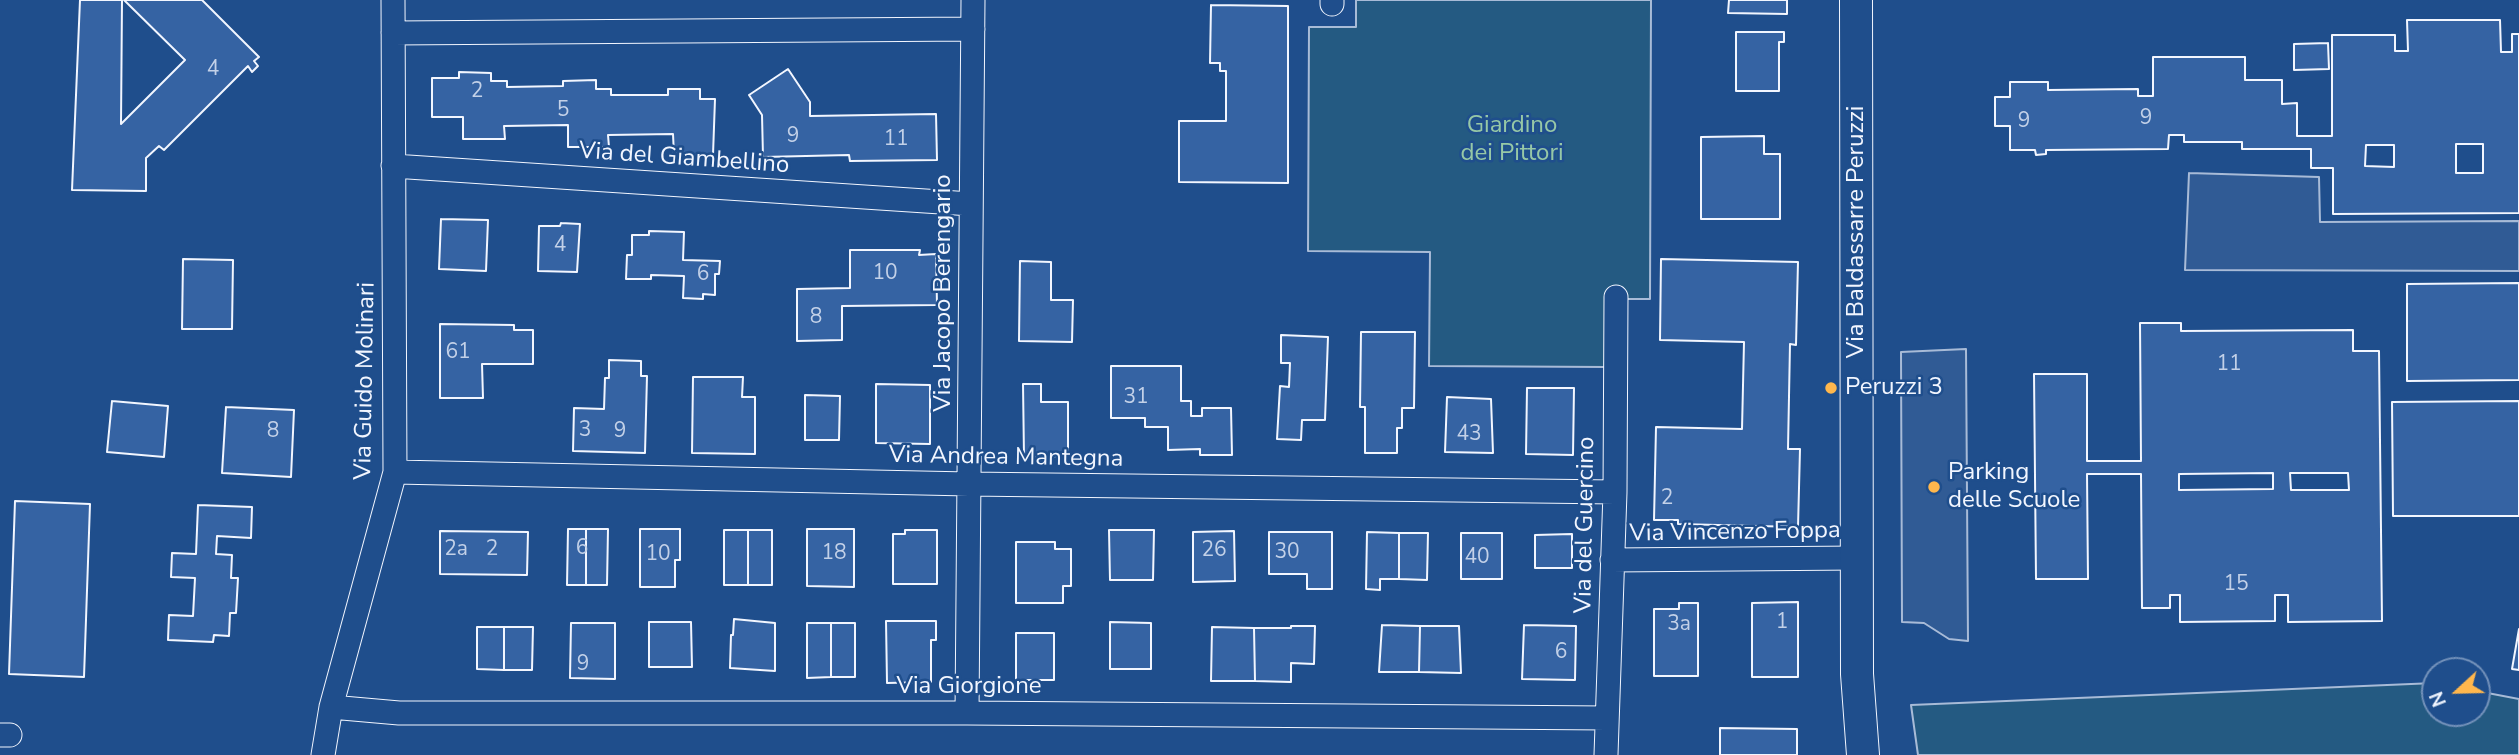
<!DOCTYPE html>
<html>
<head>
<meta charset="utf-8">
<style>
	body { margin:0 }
	#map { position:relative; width:2519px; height:755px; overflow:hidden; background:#1f4e8c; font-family:"Nunito Sans",sans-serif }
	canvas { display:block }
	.north { position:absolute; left:2421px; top:657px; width:70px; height:70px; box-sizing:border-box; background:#1f4e8c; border:2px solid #7391ba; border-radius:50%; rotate:248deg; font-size:19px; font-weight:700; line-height:28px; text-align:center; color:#f2f6ff }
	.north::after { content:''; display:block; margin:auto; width:24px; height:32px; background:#ffb74d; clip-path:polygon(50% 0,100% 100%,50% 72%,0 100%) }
</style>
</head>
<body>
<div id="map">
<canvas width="2519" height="755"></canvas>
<div class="north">N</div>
</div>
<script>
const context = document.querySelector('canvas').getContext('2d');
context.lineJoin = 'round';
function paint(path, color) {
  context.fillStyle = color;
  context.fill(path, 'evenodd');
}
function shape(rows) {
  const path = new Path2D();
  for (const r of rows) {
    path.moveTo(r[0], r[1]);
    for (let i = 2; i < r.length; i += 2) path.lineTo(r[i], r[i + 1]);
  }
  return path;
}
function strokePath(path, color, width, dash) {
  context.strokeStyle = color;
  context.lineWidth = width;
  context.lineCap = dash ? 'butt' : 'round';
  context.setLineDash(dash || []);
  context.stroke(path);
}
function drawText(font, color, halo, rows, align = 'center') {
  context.font = font + ' "Nunito Sans",sans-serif';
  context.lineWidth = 5;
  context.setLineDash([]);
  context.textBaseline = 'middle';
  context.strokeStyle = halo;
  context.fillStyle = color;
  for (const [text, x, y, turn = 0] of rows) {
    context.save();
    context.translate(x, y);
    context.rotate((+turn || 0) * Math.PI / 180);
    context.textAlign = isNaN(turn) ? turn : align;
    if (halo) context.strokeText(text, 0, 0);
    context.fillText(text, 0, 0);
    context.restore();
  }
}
const green = shape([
	[1356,0,1651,0,1650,299,1606,299,1606,367,1429,366,1430,252,1308,251,1309,27,1356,27,1356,0],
	[2435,683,2435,713,2477,713,2477,691,2519,699,2519,755,1918,755,1911,705,2435,683]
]);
paint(green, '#245a82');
strokePath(green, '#a8bbd7', 2);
const parking = shape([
	[2189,173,2319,177,2320,222,2519,221,2519,271,2185,270,2189,173],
	[1966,349,1968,641,1949,639,1924,623,1902,622,1901,352,1966,349]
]);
paint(parking, '#305b95');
strokePath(parking, '#a8bbd7', 2);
const building = shape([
	[80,0,122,0,121,124,185,60,124,0,202,0,259,57,254,61,258,66,252,72,248,66,164,150,159,146,146,158,146,191,72,190,80,0],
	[1729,0,1787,0,1787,14,1728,13,1729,0],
	[1211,5,1288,6,1288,183,1179,182,1179,121,1226,121,1226,71,1220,71,1220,63,1210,63,1211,5],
	[2407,20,2500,20,2501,52,2512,52,2512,34,2519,34,2519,213,2333,214,2333,168,2311,168,2311,149,2242,149,2242,142,2184,142,2184,135,2169,135,2168,149,2046,150,2046,154,2036,155,2035,150,2010,150,2010,126,1995,126,1995,97,2010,97,2010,82,2048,82,2048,90,2138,89,2138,96,2153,96,2153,57,2245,57,2245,80,2282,80,2282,104,2297,103,2297,136,2332,136,2332,35,2395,35,2395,51,2408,51,2407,20],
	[2456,144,2483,144,2483,173,2456,173,2456,144],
	[2366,145,2394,145,2394,167,2365,166,2366,145],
	[1736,32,1784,32,1784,42,1779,42,1779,91,1736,91,1736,32],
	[2328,43,2329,69,2294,70,2294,44,2328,43],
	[788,69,810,102,810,116,936,114,937,160,850,161,849,155,763,157,762,115,749,95,788,69],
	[459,72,491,73,491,81,507,81,507,87,563,86,563,81,596,80,596,89,611,89,611,95,668,95,668,89,700,89,700,99,715,99,713,155,674,155,673,134,608,135,609,147,568,147,568,125,504,126,505,139,463,139,463,117,432,117,432,78,459,78,459,72],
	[1764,136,1764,154,1780,154,1780,219,1701,219,1701,137,1764,136],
	[441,219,488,220,486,271,439,269,441,219],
	[561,223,580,224,577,272,538,271,539,226,560,226,561,223],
	[649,231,684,232,683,260,720,261,719,274,715,274,715,295,703,294,703,299,683,298,684,276,651,275,651,279,626,279,627,255,632,255,632,235,649,235,649,231],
	[850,250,920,250,919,255,936,254,937,305,842,306,842,340,797,341,797,289,850,288,850,250],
	[183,259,233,260,232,329,182,329,183,259],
	[1661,259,1798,262,1796,345,1790,344,1788,449,1800,449,1798,527,1678,524,1678,520,1654,520,1656,427,1742,429,1744,342,1660,340,1661,259],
	[1020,261,1051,262,1051,300,1073,300,1072,342,1019,341,1020,261],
	[2519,283,2519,380,2407,381,2407,284,2519,283],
	[2140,323,2181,323,2181,331,2353,330,2353,351,2379,351,2382,621,2288,622,2288,595,2275,595,2275,621,2180,622,2180,595,2170,595,2170,608,2142,608,2141,474,2087,474,2088,579,2036,579,2034,374,2087,374,2087,461,2141,461,2140,323],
	[2273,473,2273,489,2179,490,2179,474,2273,473],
	[2290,473,2348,473,2349,490,2291,490,2290,473],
	[440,324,514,325,514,330,533,330,533,364,482,364,483,398,440,398,440,324],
	[1361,332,1415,332,1414,408,1402,408,1402,428,1397,428,1397,453,1365,453,1365,407,1360,407,1361,332],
	[1281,335,1328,337,1325,420,1302,420,1301,440,1277,439,1280,386,1289,387,1290,363,1281,363,1281,335],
	[609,360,641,361,641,376,647,376,645,453,573,451,574,408,604,409,605,378,609,378,609,360],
	[1111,366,1181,366,1181,401,1191,401,1191,416,1202,416,1202,408,1231,408,1232,455,1200,455,1200,449,1168,450,1168,427,1145,427,1145,418,1111,418,1111,366],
	[693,377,743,377,742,397,755,397,755,454,692,453,693,377],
	[876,384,930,385,930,444,876,443,876,384],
	[1023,384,1041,384,1041,402,1068,402,1068,456,1024,457,1023,384],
	[1527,388,1574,388,1573,455,1526,454,1527,388],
	[805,395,840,396,839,440,805,440,805,395],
	[1447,397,1491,399,1493,453,1445,452,1447,397],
	[112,401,168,406,164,457,107,452,112,401],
	[2519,401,2519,516,2393,516,2392,402,2519,401],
	[226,407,294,410,291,477,222,473,226,407],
	[15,501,90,504,84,677,9,674,15,501],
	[198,505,252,507,251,538,217,536,216,554,232,555,231,578,238,578,236,613,230,613,229,636,214,635,213,642,168,640,169,615,193,616,195,578,171,577,172,553,196,554,198,505],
	[568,529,586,529,586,585,567,585,568,529],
	[586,529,608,529,607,585,586,585,586,529],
	[640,529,680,529,680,560,675,560,675,587,640,587,640,529],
	[807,529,854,529,854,587,807,586,807,529],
	[724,530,748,530,748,585,724,585,724,530],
	[748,530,772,530,772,585,748,585,748,530],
	[905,530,937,530,937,584,893,584,893,534,905,534,905,530],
	[1109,530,1154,530,1153,580,1110,580,1109,530],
	[440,531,528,532,527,575,440,574,440,531],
	[1234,531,1235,581,1193,582,1193,532,1234,531],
	[1269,532,1332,532,1332,589,1307,589,1307,574,1269,574,1269,532],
	[1367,532,1399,533,1399,579,1380,579,1380,590,1366,589,1367,532],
	[1399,533,1428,533,1427,580,1399,579,1399,533],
	[1461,533,1502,533,1502,579,1461,579,1461,533],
	[1572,534,1572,568,1535,568,1535,535,1572,534],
	[1016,542,1055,542,1055,549,1071,549,1071,586,1063,586,1063,603,1016,603,1016,542],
	[1798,602,1798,677,1752,677,1752,603,1798,602],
	[1679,603,1698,603,1698,676,1654,676,1654,609,1679,609,1679,603],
	[734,619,775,623,775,671,730,668,731,635,733,635,734,619],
	[886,621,936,621,936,640,931,640,931,682,887,683,886,621],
	[649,622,691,622,692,667,649,667,649,622],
	[1110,622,1151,623,1151,669,1110,669,1110,622],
	[571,623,615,623,615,679,570,678,571,623],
	[807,623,831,623,831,677,807,678,807,623],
	[831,623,855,623,855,677,831,677,831,623],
	[1382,625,1420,626,1419,672,1379,672,1382,625],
	[1524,625,1576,626,1575,680,1522,679,1524,625],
	[1291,626,1315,626,1314,664,1291,663,1291,682,1255,681,1254,628,1291,628,1291,626],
	[1420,626,1459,626,1461,673,1419,672,1420,626],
	[477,627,504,627,504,670,477,669,477,627],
	[504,627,533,627,532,670,504,670,504,627],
	[1212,627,1254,628,1255,681,1211,681,1212,627],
	[2519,629,2519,670,2512,669,2519,629],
	[1016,633,1054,633,1054,680,1016,680,1016,633],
	[1720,728,1797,729,1797,755,1720,755,1720,728]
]);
paint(building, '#3563a3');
strokePath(building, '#f2f6ff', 2);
const street = shape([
	[1332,0,1332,4],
	[393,33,973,29],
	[393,166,971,204],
	[395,472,969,484,1615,492],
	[1612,560,1858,558],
	[331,707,399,713,967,713,1607,718],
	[967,713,973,0],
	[0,735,10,735],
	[323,755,331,707,395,472,393,0],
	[1606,755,1615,492,1616,297]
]);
const secondary = shape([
	[1856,0,1857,674,1863,755]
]);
strokePath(street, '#f2f6ff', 25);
strokePath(secondary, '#f2f6ff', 34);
strokePath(street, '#1f4e8c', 23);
strokePath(secondary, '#1f4e8c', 32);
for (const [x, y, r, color] of [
	[1831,388,7,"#ffb74d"],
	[1934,487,7,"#ffb74d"]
]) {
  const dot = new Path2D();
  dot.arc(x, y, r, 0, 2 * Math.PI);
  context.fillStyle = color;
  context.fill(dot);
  strokePath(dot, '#1f4e8c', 2.5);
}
drawText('21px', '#c3d1e8', null, [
	["4",213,70],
	["2",477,92],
	["5",563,111],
	["9",2146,119],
	["9",2024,122],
	["9",793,137],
	["11",896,140],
	["4",560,246],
	["10",885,274],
	["6",703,275],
	["8",816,318],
	["61",458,353],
	["11",2229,365],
	["31",1136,398],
	["3",585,431],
	["8",273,432],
	["9",620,432],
	["43",1469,435],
	["2",1667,499],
	["6",582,549],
	["2a",456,550],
	["2",492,550],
	["26",1214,551],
	["30",1287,553],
	["18",834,554],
	["10",658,555],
	["40",1477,558],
	["15",2236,585],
	["1",1782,623],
	["3a",1679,625],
	["6",1561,653],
	["9",583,665]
]);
drawText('24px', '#97c8a6', '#1f4e8c', [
	["Giardino",1512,126],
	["dei Pittori",1512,154]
]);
drawText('24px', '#f2f6ff', '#1f4e8c', [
	["Via del Giambellino",684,159,4],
	["Via Baldassarre Peruzzi",1857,232,-90],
	["Via Jacopo Berengario",944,293,-90],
	["Via Guido Molinari",366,381,-89],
	["Via Andrea Mantegna",1006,458,1],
	["Via del Guercino",1586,525,-89],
	["Via Vincenzo Foppa",1735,533,-1],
	["Via Giorgione",969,687]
]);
drawText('24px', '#f2f6ff', '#1f4e8c', [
	["Peruzzi 3",1845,388],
	["Parking",1948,473],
	["delle Scuole",1948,501]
], 'left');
</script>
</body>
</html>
